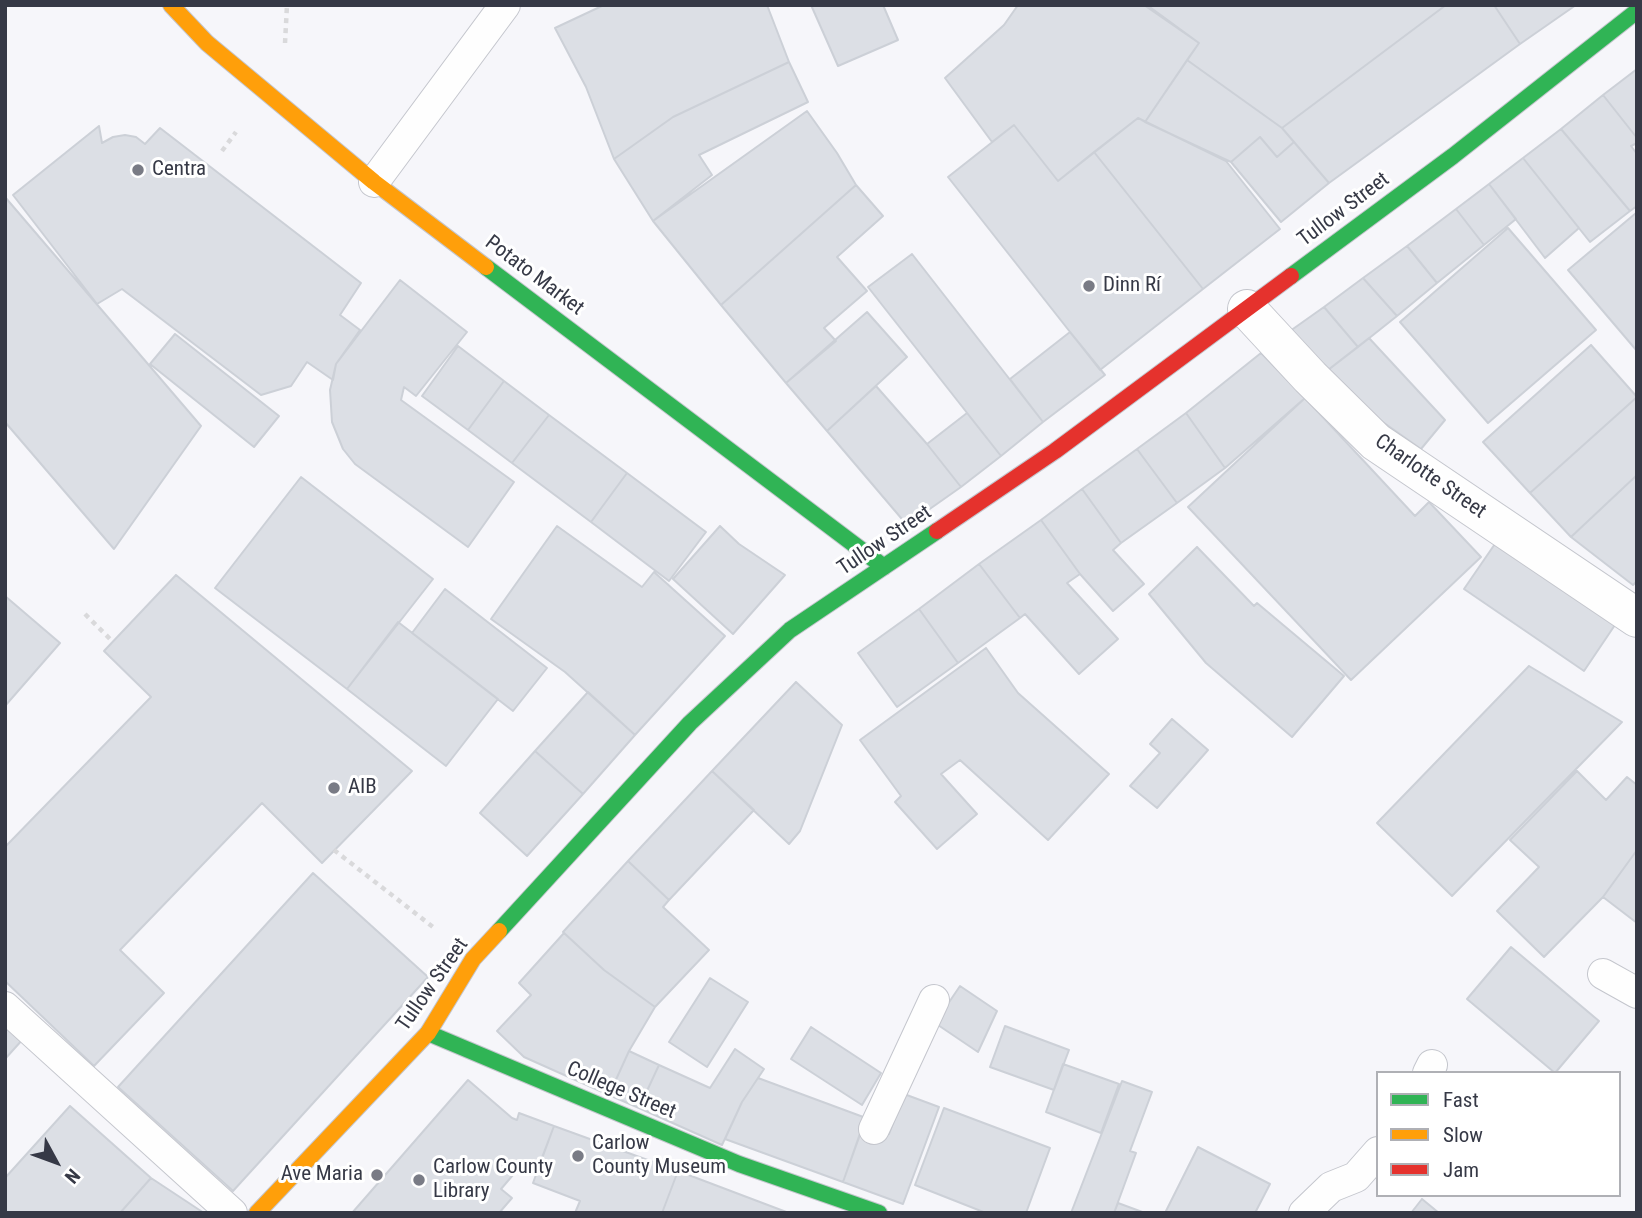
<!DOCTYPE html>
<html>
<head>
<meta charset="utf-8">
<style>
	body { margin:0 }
	#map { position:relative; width:1642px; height:1218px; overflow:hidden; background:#f6f6fa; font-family:"Roboto Condensed",sans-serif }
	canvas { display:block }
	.frame { position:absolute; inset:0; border:7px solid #363946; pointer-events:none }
	.legend { position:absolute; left:1376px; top:1071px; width:245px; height:126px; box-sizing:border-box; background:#fff; border:2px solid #afb0b5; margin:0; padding:9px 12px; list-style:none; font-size:21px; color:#363946 }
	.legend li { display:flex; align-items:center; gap:14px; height:35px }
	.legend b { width:35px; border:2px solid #afb0b5 }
	.north { position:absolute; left:21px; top:1127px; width:70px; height:70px; -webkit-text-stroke:5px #fff; paint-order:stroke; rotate:131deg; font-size:19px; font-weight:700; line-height:28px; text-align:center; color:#363946 }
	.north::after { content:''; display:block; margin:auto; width:24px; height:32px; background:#363946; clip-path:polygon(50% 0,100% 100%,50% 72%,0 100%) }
</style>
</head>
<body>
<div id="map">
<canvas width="1642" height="1218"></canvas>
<div class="frame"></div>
<ul class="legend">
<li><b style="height:9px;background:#30b455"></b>Fast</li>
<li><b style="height:9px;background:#ff9f0a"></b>Slow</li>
<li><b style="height:9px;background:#e5322d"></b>Jam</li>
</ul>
<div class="north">N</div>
</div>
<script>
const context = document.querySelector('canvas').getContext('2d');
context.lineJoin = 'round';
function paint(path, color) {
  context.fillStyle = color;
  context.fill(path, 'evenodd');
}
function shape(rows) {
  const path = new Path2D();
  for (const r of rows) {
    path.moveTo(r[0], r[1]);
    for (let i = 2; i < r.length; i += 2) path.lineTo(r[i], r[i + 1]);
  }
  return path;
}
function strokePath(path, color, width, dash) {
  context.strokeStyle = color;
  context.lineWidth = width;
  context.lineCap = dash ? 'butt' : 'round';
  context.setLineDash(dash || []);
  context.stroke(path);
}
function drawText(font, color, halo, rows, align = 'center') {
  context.font = font + ' "Roboto Condensed",sans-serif';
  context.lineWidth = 6;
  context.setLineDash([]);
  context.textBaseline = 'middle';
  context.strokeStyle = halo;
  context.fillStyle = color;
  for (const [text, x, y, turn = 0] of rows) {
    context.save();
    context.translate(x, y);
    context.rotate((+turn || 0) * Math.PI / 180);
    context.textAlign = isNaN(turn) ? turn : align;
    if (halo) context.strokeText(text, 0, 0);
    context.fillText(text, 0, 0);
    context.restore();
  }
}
const building = shape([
	[604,5,767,5,789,62,673,117,614,159,586,87,555,28,604,5],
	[811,5,883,5,898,40,838,66,811,5],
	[1018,5,1144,5,1199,43,1145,122,1138,118,1058,181,1014,125,992,142,945,78,1004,25,1018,5],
	[1147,5,1446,5,1282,128,1187,60,1199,43,1147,5],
	[1446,5,1494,5,1520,44,1329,183,1282,128,1446,5],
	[1494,5,1576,5,1520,44,1494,5],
	[1187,60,1282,128,1294,142,1277,157,1260,137,1231,162,1145,122,1187,60],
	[789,62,808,102,699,155,712,175,653,221,614,159,673,117,789,62],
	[1637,69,1637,138,1603,95,1637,69],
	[1603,95,1637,138,1637,143,1631,146,1637,154,1637,206,1630,211,1561,129,1603,95],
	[807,111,837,153,856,185,721,305,653,221,807,111],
	[1138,118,1226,161,1280,229,1203,289,1094,152,1138,118],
	[1014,125,1058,181,1094,152,1203,289,1100,370,948,177,1014,125],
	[99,126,102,143,113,137,125,135,136,137,145,144,160,128,361,283,340,315,360,330,336,364,333,380,307,362,291,386,261,395,122,289,97,304,13,195,99,126],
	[1561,129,1630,211,1590,242,1523,158,1561,129],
	[1260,137,1277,157,1294,142,1329,183,1281,222,1231,162,1260,137],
	[1523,158,1579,228,1545,258,1489,184,1523,158],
	[1489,184,1516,219,1484,245,1456,209,1489,184],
	[856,185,883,216,837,257,867,291,824,328,836,341,786,383,721,305,856,185],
	[5,197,201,426,114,549,5,422,5,197],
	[1456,209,1484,245,1437,283,1407,246,1456,209],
	[1636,213,1637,214,1637,351,1568,270,1636,213],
	[1508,228,1596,330,1488,423,1400,322,1508,228],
	[1407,246,1437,283,1397,316,1363,278,1407,246],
	[912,254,1043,422,1001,456,868,287,912,254],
	[1363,278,1397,316,1358,347,1324,307,1363,278],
	[400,280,467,332,416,396,404,387,401,400,514,482,468,547,355,464,343,449,332,422,330,390,336,364,400,280],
	[1324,307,1358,347,1319,377,1283,336,1324,307],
	[867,312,907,357,827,431,786,383,867,312],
	[1070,332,1105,375,1043,422,1010,379,1070,332],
	[175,334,279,416,254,447,150,364,175,334],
	[1369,338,1445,420,1421,449,1319,377,1369,338],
	[1591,345,1637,397,1530,493,1483,442,1591,345],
	[458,346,504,381,468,430,422,396,458,346],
	[1261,353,1305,398,1225,468,1186,413,1261,353],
	[504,381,549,415,512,463,468,430,504,381],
	[876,386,927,444,961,487,907,525,827,431,876,386],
	[1637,397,1637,475,1571,537,1530,493,1637,397],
	[1305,398,1415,516,1429,502,1481,557,1351,680,1188,507,1305,398],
	[967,413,1001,456,961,487,927,444,967,413],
	[1186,413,1225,468,1177,503,1137,449,1186,413],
	[549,415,627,473,591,522,512,463,549,415],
	[1137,449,1177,503,1121,543,1082,489,1137,449],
	[627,473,706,532,669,581,591,522,627,473],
	[1637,475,1637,581,1633,585,1571,537,1637,475],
	[301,477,433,579,347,689,215,588,301,477],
	[1082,489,1121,543,1113,550,1144,584,1113,611,1080,574,1041,520,1082,489],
	[1041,520,1080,574,1067,583,1118,639,1079,674,1025,614,1020,618,979,564,1041,520],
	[557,526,642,587,654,572,725,636,635,735,565,672,491,619,557,526],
	[720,526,739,544,785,575,733,634,673,579,720,526],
	[1499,538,1619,619,1584,671,1464,589,1499,538],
	[1197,547,1254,606,1257,603,1344,676,1292,737,1206,663,1149,594,1197,547],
	[979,564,1020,618,958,663,919,609,979,564],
	[176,575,412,771,322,863,262,803,120,950,164,993,94,1066,5,981,5,847,151,697,104,651,176,575],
	[445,589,547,668,513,711,412,633,445,589],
	[5,596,60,643,5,706,5,596],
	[919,609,958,663,897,707,858,653,919,609],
	[398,622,498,699,446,766,347,689,398,622],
	[986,648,1018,693,1109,774,1048,840,960,760,941,774,977,814,937,849,895,802,901,796,860,740,986,648],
	[1529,666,1622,722,1452,896,1377,823,1529,666],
	[796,682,842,725,800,831,789,844,712,771,796,682],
	[588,692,635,735,583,794,535,751,588,692],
	[1172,719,1208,750,1157,808,1130,786,1160,753,1150,744,1172,719],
	[535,751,583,794,527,856,480,813,535,751],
	[712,771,754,810,669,900,628,861,712,771],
	[1577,771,1606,800,1627,777,1637,785,1637,850,1603,897,1544,957,1497,911,1539,867,1510,840,1577,771],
	[1637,850,1637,923,1603,897,1637,850],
	[628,861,669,900,663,907,709,950,655,1007,604,970,563,932,628,861],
	[313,873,428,977,233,1191,118,1087,313,873],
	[564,933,604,970,655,1007,629,1051,609,1095,524,1057,497,1031,531,995,519,983,564,933],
	[1511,947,1599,1021,1555,1073,1467,999,1511,947],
	[710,978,748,1002,707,1067,669,1042,710,978],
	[960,986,997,1011,978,1052,935,1023,960,986],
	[5,1023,23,1039,5,1059,5,1023],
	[1005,1026,1069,1050,1054,1090,990,1067,1005,1026],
	[811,1027,881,1073,862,1105,791,1059,811,1027],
	[735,1049,764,1069,742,1102,722,1145,639,1108,659,1065,710,1088,735,1049],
	[629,1051,659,1065,639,1108,609,1095,629,1051],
	[1063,1064,1119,1084,1101,1133,1046,1112,1063,1064],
	[758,1078,866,1118,843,1182,725,1139,742,1102,758,1078],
	[468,1080,512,1118,517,1120,519,1113,554,1126,538,1168,524,1162,501,1189,512,1198,499,1213,352,1213,468,1080],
	[1122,1081,1152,1092,1130,1151,1136,1153,1114,1213,1071,1213,1122,1081],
	[904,1094,939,1107,903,1204,843,1182,863,1125,889,1134,904,1094],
	[70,1106,151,1178,120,1213,5,1213,5,1178,70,1106],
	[944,1108,1050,1148,1026,1213,986,1213,915,1185,944,1108],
	[554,1126,678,1171,662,1213,575,1213,580,1201,533,1183,554,1126],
	[1198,1147,1270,1184,1255,1213,1165,1213,1198,1147],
	[678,1171,789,1213,662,1213,678,1171],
	[151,1178,204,1213,120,1213,151,1178],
	[1422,1199,1439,1213,1411,1213,1422,1199],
	[1118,1203,1145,1213,1114,1213,1118,1203]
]);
paint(building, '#dcdfe5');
strokePath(building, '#ccd0d7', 2);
const lane = shape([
	[374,182,505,5],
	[1603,974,1637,993],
	[5,1007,232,1213],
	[1428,1073,1432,1065],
	[874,1129,934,1000],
	[1304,1213,1331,1187,1356,1177,1378,1152]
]);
const street = shape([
	[1247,309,1310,377,1376,442,1637,618]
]);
const fast = shape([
	[486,267,884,567],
	[1291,276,1453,156,1637,11],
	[499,931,690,723,790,630,937,531],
	[428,1033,739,1164,879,1213]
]);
const slow = shape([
	[171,5,207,43,374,182,486,267],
	[257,1213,428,1033,473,959,499,931]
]);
const jam = shape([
	[937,531,1055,451,1291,276]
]);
strokePath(lane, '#c4c6cd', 32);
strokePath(street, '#c4c6cd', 40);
strokePath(fast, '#c4c6cd', 18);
strokePath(slow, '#c4c6cd', 18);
strokePath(jam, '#c4c6cd', 18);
strokePath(shape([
	[285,43,287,5],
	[222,151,236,132],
	[85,614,112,641],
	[334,850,433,927]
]), '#d9d9db', 4.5, [5, 5]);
strokePath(lane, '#fefefe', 30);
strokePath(street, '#fefefe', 38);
strokePath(fast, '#30b455', 16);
strokePath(slow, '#ff9f0a', 16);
strokePath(jam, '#e5322d', 16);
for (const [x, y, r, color] of [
	[138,170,7,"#797b85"],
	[1089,286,7,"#797b85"],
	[334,788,7,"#797b85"],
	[578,1156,7,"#797b85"],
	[377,1175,7,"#797b85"],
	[419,1180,7,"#797b85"]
]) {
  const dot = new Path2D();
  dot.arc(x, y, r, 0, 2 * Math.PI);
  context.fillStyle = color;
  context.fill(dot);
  strokePath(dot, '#fff', 2.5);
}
drawText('21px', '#363946', '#fff', [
	["Centra",152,170],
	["Dinn Rí",1103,286],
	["AIB",348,788],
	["Carlow",592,1144],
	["County Museum",592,1168],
	["Carlow County",433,1168],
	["Library",433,1192],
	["Ave Maria",363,1175,"right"]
], 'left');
drawText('21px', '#363946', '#fff', [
	["Tullow Street",1344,210,-37],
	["Potato Market",534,276,37],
	["Charlotte Street",1430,477,35],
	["Tullow Street",885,541,-34],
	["Tullow Street",433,985,-55],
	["College Street",621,1091,23]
]);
</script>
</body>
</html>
